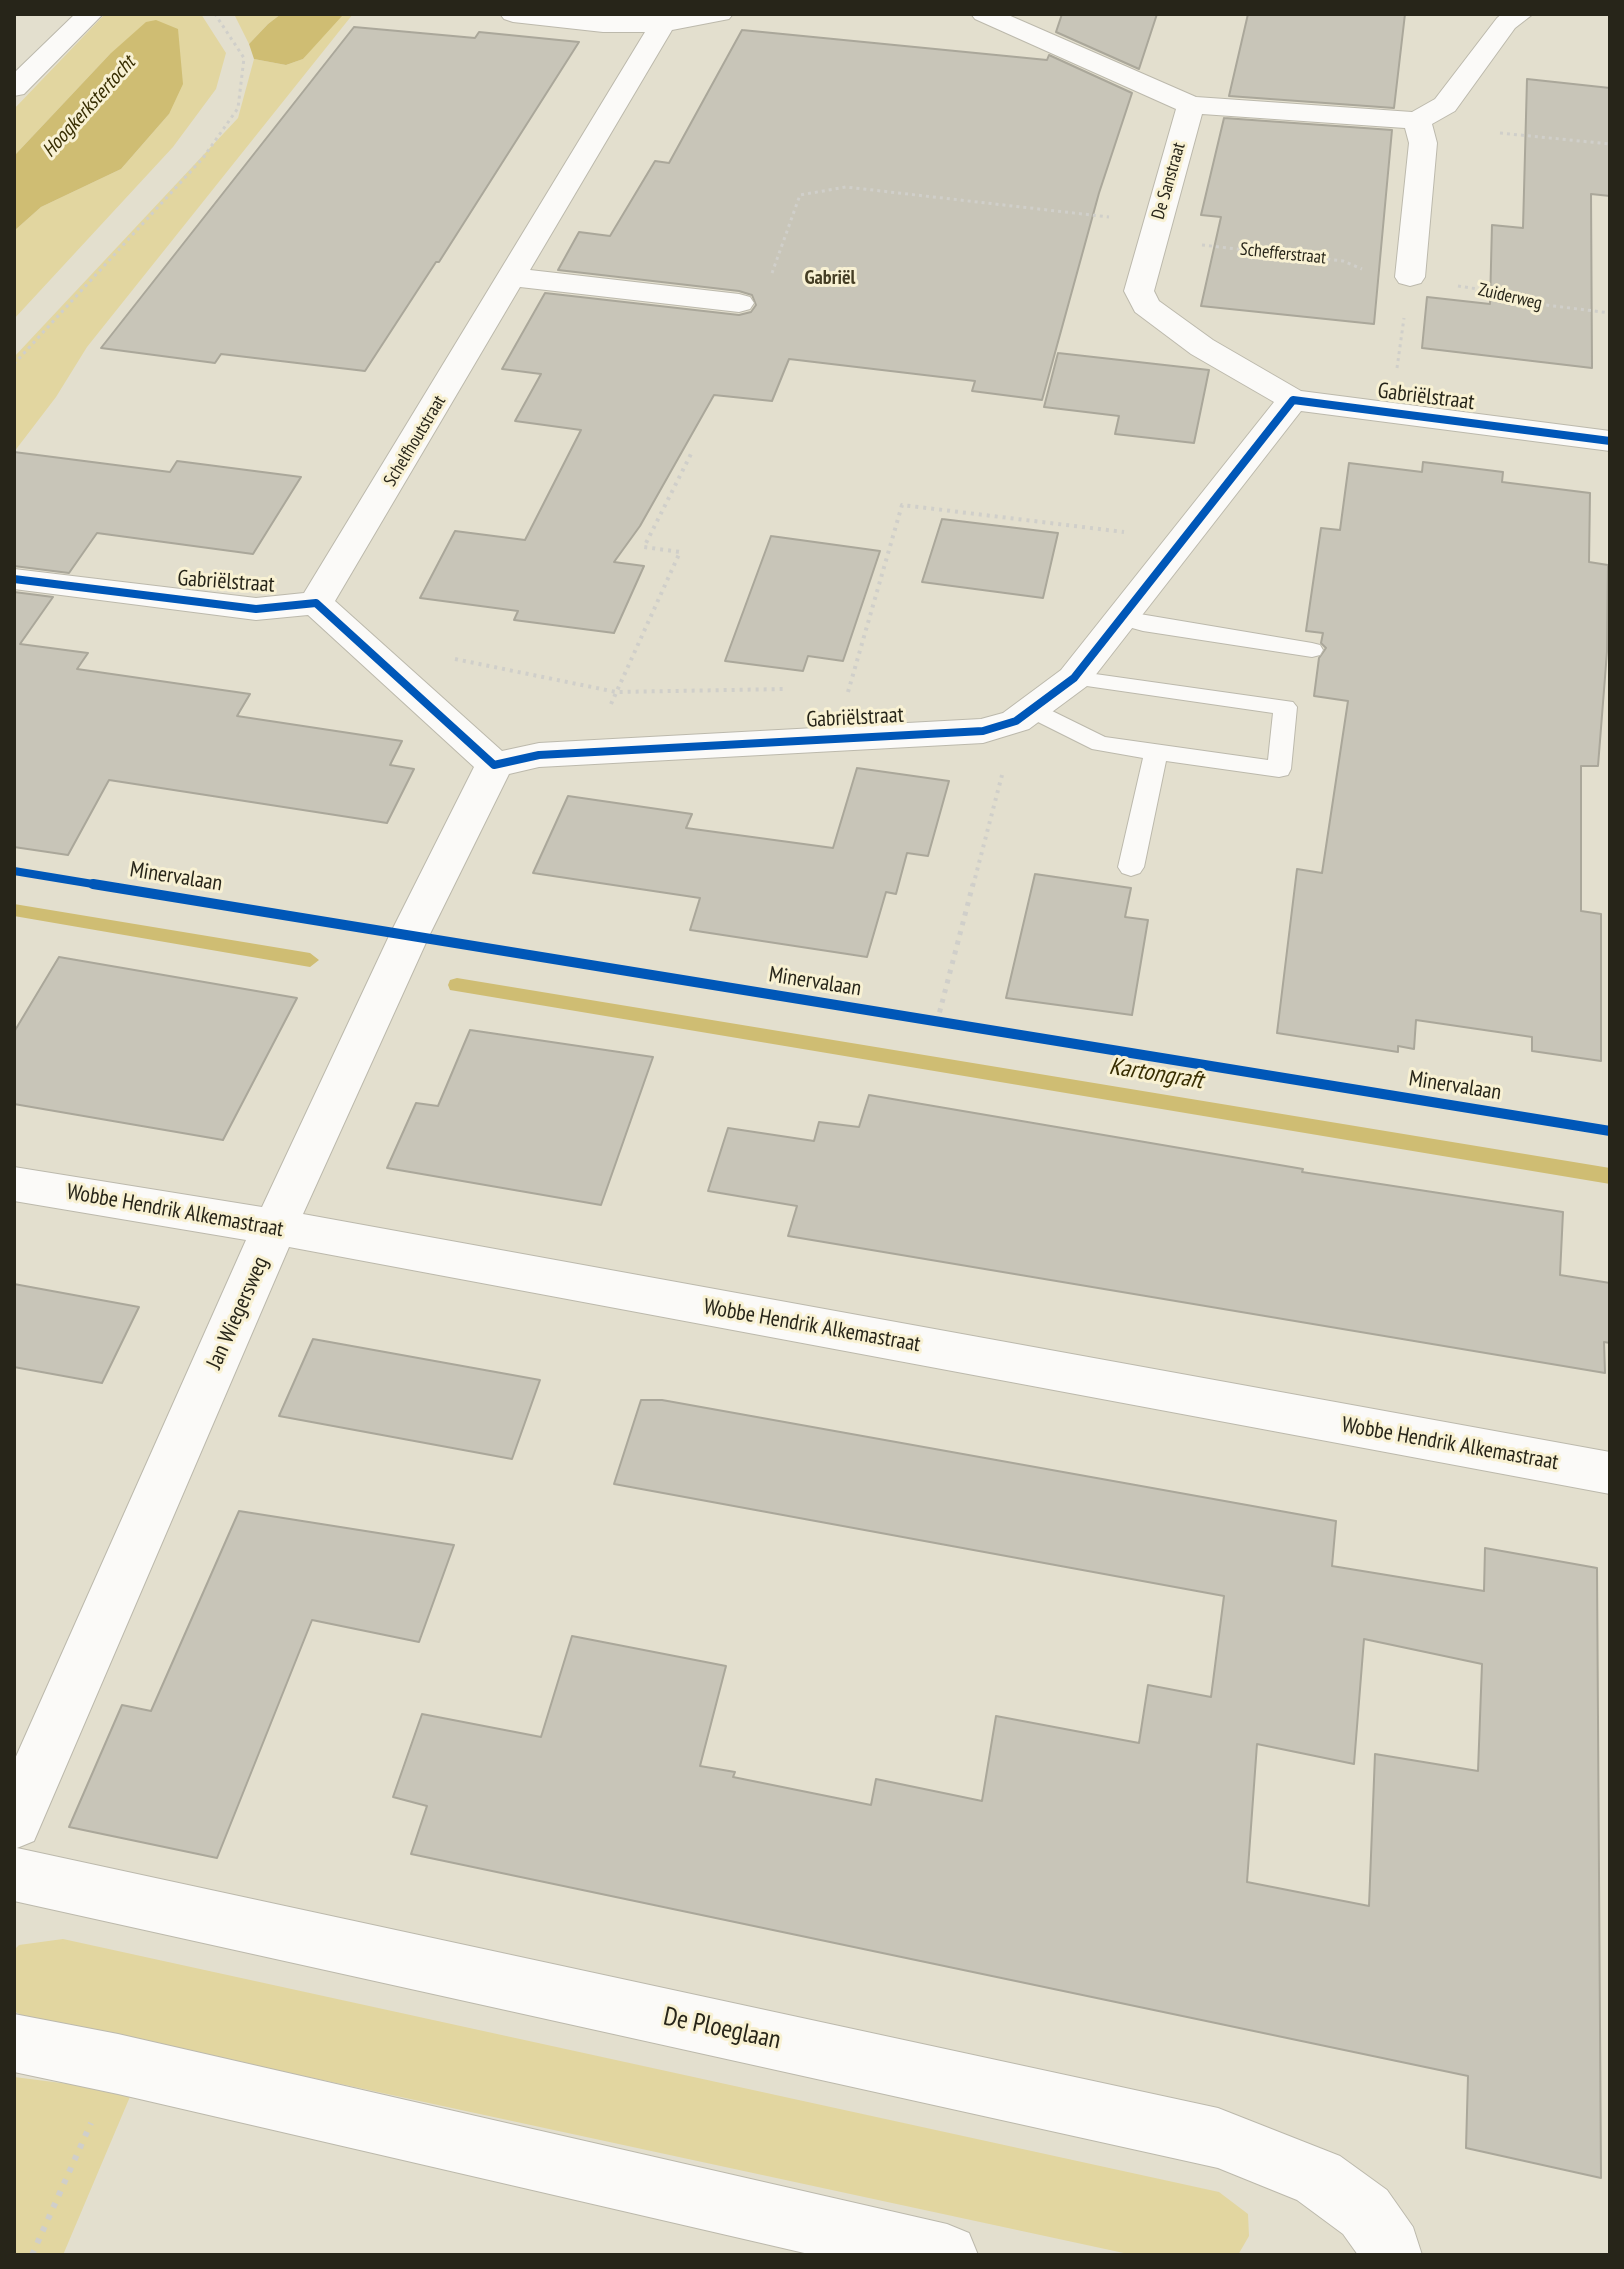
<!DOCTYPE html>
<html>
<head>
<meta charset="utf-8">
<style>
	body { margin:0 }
	#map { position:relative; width:1624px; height:2269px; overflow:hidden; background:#e3dfce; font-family:"PT Sans Narrow",sans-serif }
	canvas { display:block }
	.frame { position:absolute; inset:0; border:16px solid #272519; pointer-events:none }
</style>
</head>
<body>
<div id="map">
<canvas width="1624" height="2269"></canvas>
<div class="frame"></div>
</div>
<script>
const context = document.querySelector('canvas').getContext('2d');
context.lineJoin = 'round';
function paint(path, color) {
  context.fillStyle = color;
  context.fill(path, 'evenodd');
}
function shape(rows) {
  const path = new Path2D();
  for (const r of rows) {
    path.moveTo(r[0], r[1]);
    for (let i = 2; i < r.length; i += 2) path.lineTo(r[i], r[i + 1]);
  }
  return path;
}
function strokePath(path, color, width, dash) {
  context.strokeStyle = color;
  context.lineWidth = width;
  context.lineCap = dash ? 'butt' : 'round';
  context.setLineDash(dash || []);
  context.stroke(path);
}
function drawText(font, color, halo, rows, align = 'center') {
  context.font = font + ' "PT Sans Narrow",sans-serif';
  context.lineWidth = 6;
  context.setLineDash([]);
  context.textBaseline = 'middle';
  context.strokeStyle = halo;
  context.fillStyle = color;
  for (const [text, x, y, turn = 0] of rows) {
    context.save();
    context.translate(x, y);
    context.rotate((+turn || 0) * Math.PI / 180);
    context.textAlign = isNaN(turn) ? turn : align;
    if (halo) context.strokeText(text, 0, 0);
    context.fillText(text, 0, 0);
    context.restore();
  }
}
paint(shape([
	[105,14,201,14,226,53,216,89,173,147,14,319,14,231,41,207,121,169,169,114,110,54,14,156,14,109],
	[234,14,281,14,268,24,249,44],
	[341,14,353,14,87,347,56,397,14,452,14,357,238,118,254,59,286,65,303,59],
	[63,1939,1219,2192,1248,2214,1249,2236,1238,2255,1133,2255,21,2015,14,2011,14,1950,19,1945],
	[14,2077,132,2092,63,2255,14,2255]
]), '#e2d6a0');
paint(shape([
	[281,14,341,14,342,16,303,59,286,65,254,59,249,44,268,24],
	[156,20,178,29,183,84,169,114,121,169,41,207,14,231,14,156,110,54,146,22]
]), '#cfbd73');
paint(shape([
	[14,904,310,953,319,960,310,967,14,916,14,904],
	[457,978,1610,1168,1610,1184,450,990,448,985,450,980,457,978]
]), '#cfbd73');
const building = shape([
	[1062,14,1157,14,1139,69,1056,32,1062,14],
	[1248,14,1405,14,1394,108,1229,96,1248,14],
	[354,27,475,38,479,32,579,42,439,262,436,262,365,371,221,354,215,363,101,348,354,27],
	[742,30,1047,60,1049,55,1132,93,1099,193,1042,400,972,391,975,381,789,359,772,401,714,395,640,526,614,562,644,566,614,633,514,620,518,611,420,598,455,531,525,540,581,430,515,421,541,374,502,369,545,293,739,315,751,312,756,305,752,295,739,291,558,270,579,232,610,236,655,161,669,163,742,30],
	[1527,79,1610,88,1610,196,1591,194,1592,368,1422,348,1427,297,1490,304,1492,225,1523,228,1527,79],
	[1224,118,1392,130,1374,324,1201,306,1221,217,1201,215,1224,118],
	[1058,353,1209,370,1194,443,1115,434,1119,416,1044,407,1058,353],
	[14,452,170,472,177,461,301,477,253,554,97,533,69,573,14,566,14,452],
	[1423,462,1503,472,1502,482,1590,493,1589,562,1608,565,1607,652,1598,766,1581,766,1581,911,1601,914,1601,1061,1532,1051,1532,1037,1416,1020,1414,1049,1398,1046,1398,1052,1277,1033,1297,869,1322,873,1348,701,1314,696,1319,658,1326,648,1321,643,1323,633,1306,631,1321,528,1340,530,1349,463,1422,472,1423,462],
	[942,519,1058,533,1043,598,922,582,942,519],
	[771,536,880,551,843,661,808,656,803,671,725,661,771,536],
	[14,592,53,597,20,644,88,653,77,669,250,694,237,716,402,741,390,765,414,769,387,823,109,780,68,855,14,847,14,592],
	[857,768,949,781,928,856,907,853,896,894,886,892,867,957,690,930,700,898,533,873,568,796,692,814,686,828,833,848,857,768],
	[1035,874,1131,888,1125,917,1148,920,1132,1015,1006,998,1035,874],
	[59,957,297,998,223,1140,14,1104,14,1032,59,957],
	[470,1030,653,1057,601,1205,387,1168,416,1103,438,1106,470,1030],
	[869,1095,1303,1169,1302,1172,1563,1212,1560,1275,1610,1283,1610,1343,1604,1342,1605,1373,788,1236,797,1206,708,1191,728,1128,814,1141,819,1122,859,1127,869,1095],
	[14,1284,139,1307,102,1383,14,1367,14,1284],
	[313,1339,540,1380,512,1459,279,1416,313,1339],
	[641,1400,662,1400,1336,1521,1332,1566,1484,1591,1485,1548,1597,1568,1601,2178,1466,2148,1468,2076,411,1854,427,1806,393,1797,422,1714,541,1737,572,1636,726,1666,700,1766,735,1772,733,1777,871,1805,876,1779,982,1801,996,1716,1139,1743,1148,1685,1211,1697,1224,1596,614,1484,641,1400],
	[1364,1639,1482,1664,1478,1771,1375,1754,1369,1906,1247,1882,1257,1744,1354,1764,1364,1639],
	[239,1511,454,1545,419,1642,312,1620,217,1858,69,1827,122,1705,151,1711,239,1511]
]);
paint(building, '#c8c5b8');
strokePath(building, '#aaa79a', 2);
const service = shape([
	[1122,611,1312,643,1320,645,1323,650,1320,655,1312,657,1143,631,1114,623,1111,618,1114,613,1122,611],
	[1074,671,1293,702,1297,707,1291,769,1288,775,1279,777,1166,761,1144,867,1140,873,1131,876,1122,873,1118,867,1143,758,1092,749,1024,715,1020,710,1024,705,1040,705,1105,737,1268,760,1273,713,1066,683,1062,678,1066,673,1074,671]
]);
const minor = shape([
	[75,14,103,14,24,94,14,96,14,73,75,14],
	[500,14,733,14,729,19,672,30,530,270,739,294,750,297,754,303,750,309,739,312,520,287,335,601,502,751,539,743,981,719,1003,713,1061,670,1274,402,1191,354,1135,312,1124,291,1176,109,975,19,971,14,1006,14,1196,97,1412,112,1435,99,1497,18,1502,14,1533,14,1515,28,1455,111,1432,124,1437,143,1425,277,1421,283,1410,286,1399,283,1395,277,1409,143,1405,128,1202,114,1154,291,1159,301,1213,340,1301,391,1610,431,1610,451,1301,411,1087,686,1029,729,983,743,539,767,509,774,429,936,303,1214,1610,1452,1610,1494,289,1247,34,1841,17,1848,1218,2108,1340,2156,1387,2190,1413,2227,1422,2255,1358,2255,1343,2234,1297,2200,1218,2168,14,1901,14,1761,246,1240,14,1201,14,1167,262,1207,389,936,474,767,308,615,256,620,14,589,14,569,256,598,304,593,645,32,603,32,513,22,504,19,500,14],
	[14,2014,118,2034,947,2224,969,2233,978,2255,813,2255,118,2094,14,2072,14,2014]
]);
strokePath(service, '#bcb9ac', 2);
strokePath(minor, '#bcb9ac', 2);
strokePath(shape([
	[1500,133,1610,144],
	[1202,245,1343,261,1362,269],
	[772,273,800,195,846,187,1109,217],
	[1458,286,1523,296,1538,304,1610,313],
	[14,364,203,158,238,108,244,58,215,14],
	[1397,368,1404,318]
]), '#d0cfca', 3, [3, 4]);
strokePath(shape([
	[455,659,616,692,786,689],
	[848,692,902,505,1124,532],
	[611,704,680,552,644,547,693,450],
	[973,886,1002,775]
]), '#d0cfca', 4, [3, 5]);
strokePath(shape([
	[937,1022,973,884]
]), '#d0cfca', 5, [4, 6]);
strokePath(shape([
	[32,2255,91,2123]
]), '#d0cfca', 6, [5, 8]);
paint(service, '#fbfaf8');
paint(minor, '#fbfaf8');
strokePath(shape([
	[14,579,256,609,316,603,494,765,539,755,983,731,1016,721,1074,678,1293,400,1610,441],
	[14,871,105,886]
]), '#0057b8', 8);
strokePath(shape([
	[93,884,1610,1131]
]), '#0057b8', 10);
drawText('18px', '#272519', '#f8f1d3', [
	["De Sanstraat",1169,181,-74],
	["Schefferstraat",1283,254,6],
	["Zuiderweg",1510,297,13],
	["Schelfhoutstraat",415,441,-59]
]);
drawText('italic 20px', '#382e02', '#f8f1d3', [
	["Hoogkerkstertocht",89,107,-48]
]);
drawText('bold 20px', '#443d24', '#f8f1d3', [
	["Gabriël",830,278]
]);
drawText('22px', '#272519', '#f8f1d3', [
	["Gabriëlstraat",1426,397,7],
	["Gabriëlstraat",226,582,4],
	["Gabriëlstraat",855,718,-3],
	["Minervalaan",176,877,9],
	["Minervalaan",815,982,9],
	["Minervalaan",1455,1086,9],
	["Wobbe Hendrik Alkemastraat",175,1211,10],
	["Jan Wiegersweg",238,1313,-66],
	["Wobbe Hendrik Alkemastraat",812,1326,10],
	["Wobbe Hendrik Alkemastraat",1450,1444,10]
]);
drawText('italic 24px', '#382e02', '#f8f1d3', [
	["Kartongraft",1156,1074,9]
]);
drawText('26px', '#272519', '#f8f1d3', [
	["De Ploeglaan",722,2029,12]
]);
</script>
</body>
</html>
